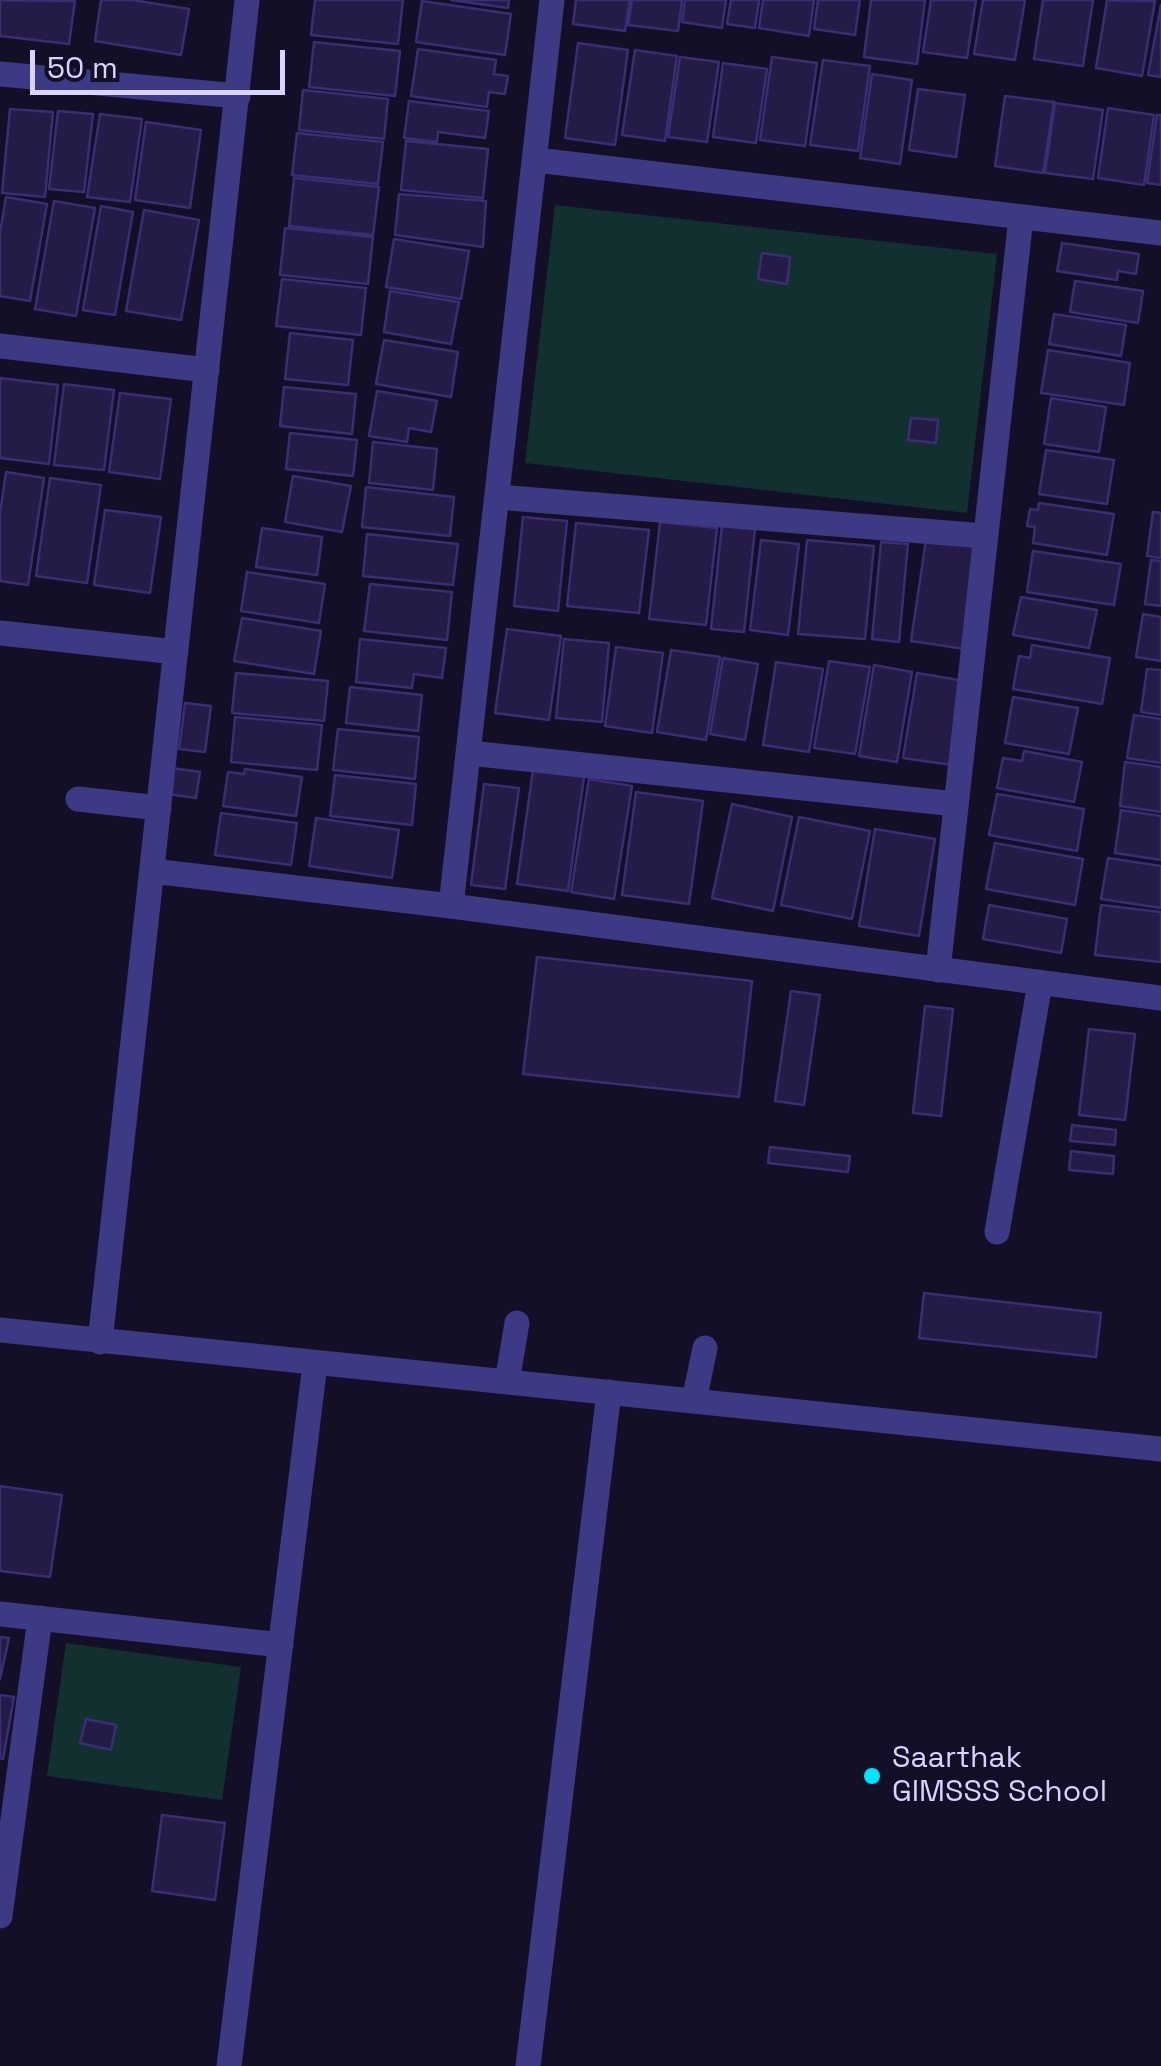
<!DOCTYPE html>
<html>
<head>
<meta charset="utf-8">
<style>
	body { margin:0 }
	#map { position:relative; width:1161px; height:2066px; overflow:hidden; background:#130f26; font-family:"Space Grotesk",sans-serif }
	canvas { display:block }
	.scale { position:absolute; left:30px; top:50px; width:255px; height:45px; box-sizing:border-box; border:5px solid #d9d4ff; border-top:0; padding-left:12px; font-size:30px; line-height:35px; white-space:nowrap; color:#d9d4ff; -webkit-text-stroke:8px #130f26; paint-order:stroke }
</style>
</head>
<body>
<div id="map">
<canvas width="1161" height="2066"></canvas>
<div class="scale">50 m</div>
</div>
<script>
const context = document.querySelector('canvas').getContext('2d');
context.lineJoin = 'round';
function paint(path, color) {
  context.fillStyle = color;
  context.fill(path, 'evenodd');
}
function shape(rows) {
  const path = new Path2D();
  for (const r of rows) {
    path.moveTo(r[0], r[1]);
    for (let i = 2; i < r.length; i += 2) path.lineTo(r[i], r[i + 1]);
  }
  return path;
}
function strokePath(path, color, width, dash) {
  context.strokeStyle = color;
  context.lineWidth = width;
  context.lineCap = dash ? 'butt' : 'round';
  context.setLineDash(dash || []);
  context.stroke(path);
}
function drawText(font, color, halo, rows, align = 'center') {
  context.font = font + ' "Space Grotesk",sans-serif';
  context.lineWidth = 8;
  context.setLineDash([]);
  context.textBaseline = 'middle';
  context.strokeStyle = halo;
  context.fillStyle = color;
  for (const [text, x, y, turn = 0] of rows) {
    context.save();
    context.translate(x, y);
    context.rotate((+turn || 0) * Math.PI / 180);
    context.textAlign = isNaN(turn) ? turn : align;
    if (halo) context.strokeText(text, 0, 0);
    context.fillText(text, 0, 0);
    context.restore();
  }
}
paint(shape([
	[555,205,997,254,967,513,525,463],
	[66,1643,241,1667,222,1800,47,1776]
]), '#12302f');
const building = shape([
	[0,0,75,1,69,44,0,36,0,0],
	[101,0,132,0,189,9,181,55,95,41,101,0],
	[315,0,403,0,398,44,311,35,315,0],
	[451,0,509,0,508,8,451,0],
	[576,0,630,0,625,31,573,24,576,0],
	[632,0,682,0,678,31,628,25,632,0],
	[685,0,726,0,722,28,682,22,685,0],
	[731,0,759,0,755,28,727,24,731,0],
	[763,0,814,0,809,36,759,28,763,0],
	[818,0,860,0,855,35,814,29,818,0],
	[871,0,925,0,917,64,864,57,871,0],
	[931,0,976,0,967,58,923,52,931,0],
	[983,0,1025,0,1015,60,974,54,983,0],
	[1043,0,1093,0,1083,66,1034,59,1043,0],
	[1107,0,1155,1,1142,76,1096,68,1107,0],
	[422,1,511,14,505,55,416,42,422,1],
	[1161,5,1161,77,1148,75,1161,5],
	[314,42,400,51,395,96,309,87,314,42],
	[578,43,628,50,615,145,565,138,578,43],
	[418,49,496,60,494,74,508,76,505,94,489,92,487,107,411,96,418,49],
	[635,50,677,56,665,141,622,135,635,50],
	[680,57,719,62,707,142,668,137,680,57],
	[772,57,817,63,805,146,760,140,772,57],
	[823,60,870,66,858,151,810,145,823,60],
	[723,63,767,69,756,143,713,137,723,63],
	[872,74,912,80,900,164,860,158,872,74],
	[918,89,965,95,956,157,909,150,918,89],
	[303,90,388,99,384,139,299,130,303,90],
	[1005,96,1054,102,1043,173,995,166,1005,96],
	[409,101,489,111,485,138,438,132,437,142,404,138,409,101],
	[1055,103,1103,110,1093,179,1045,173,1055,103],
	[1108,108,1154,115,1144,185,1098,178,1108,108],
	[10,109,53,112,45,197,2,193,10,109],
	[58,111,93,114,84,192,49,189,58,111],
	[100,114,142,119,130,202,87,197,100,114],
	[1157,115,1161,115,1161,185,1147,183,1157,115],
	[146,122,201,130,190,208,135,200,146,122],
	[297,133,383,142,378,184,292,175,297,133],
	[406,141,488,149,483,198,401,190,406,141],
	[294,178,379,187,373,235,289,226,294,178],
	[399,194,486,201,483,247,395,235,399,194],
	[6,197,47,204,30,301,0,296,0,233,6,197],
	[54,201,95,208,76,316,35,309,54,201],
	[101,206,133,212,115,315,83,310,101,206],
	[144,210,199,220,181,320,126,311,144,210],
	[285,228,373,237,368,284,280,275,285,228],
	[394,239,469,251,461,299,386,287,394,239],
	[1062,243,1139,254,1136,274,1118,271,1117,280,1057,271,1062,243],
	[762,253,790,257,787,284,758,279,762,253],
	[282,279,366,288,361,335,276,326,282,279],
	[1075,281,1143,291,1138,323,1070,312,1075,281],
	[390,291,459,302,451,344,384,332,390,291],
	[1054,314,1126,325,1121,356,1049,344,1054,314],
	[290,333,353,340,348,385,285,379,290,333],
	[384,340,458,352,451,397,376,384,384,340],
	[1048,350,1130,363,1124,405,1041,393,1048,350],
	[0,378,58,385,49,464,0,458,0,378],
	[64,384,114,390,104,470,54,465,64,384],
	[284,387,356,394,352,434,280,426,284,387],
	[377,391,437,401,431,432,409,428,407,442,369,436,377,391],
	[120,393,171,399,160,479,109,472,120,393],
	[1051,398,1106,407,1099,452,1044,444,1051,398],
	[911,418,938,420,936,443,908,440,911,418],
	[290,433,357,440,353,476,286,469,290,433],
	[373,442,437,449,433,490,369,483,373,442],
	[1046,450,1114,460,1107,504,1039,494,1046,450],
	[6,472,44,478,28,585,0,581,0,513,6,472],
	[293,476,351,486,342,532,285,522,293,476],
	[50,478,101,485,87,583,36,576,50,478],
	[366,487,454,497,450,536,362,527,366,487],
	[1039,503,1114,514,1107,555,1033,543,1035,527,1027,526,1030,509,1038,510,1039,503],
	[105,510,161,517,150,593,94,585,105,510],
	[1153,512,1161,513,1161,558,1147,556,1153,512],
	[523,517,567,521,558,611,514,606,523,517],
	[660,522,717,528,706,625,649,619,660,522],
	[576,523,649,530,639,613,567,606,576,523],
	[722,525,755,529,744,632,711,629,722,525],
	[262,528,322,537,317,575,256,567,262,528],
	[367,534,458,544,453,585,363,576,367,534],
	[761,540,799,544,788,635,750,630,761,540],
	[807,540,874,546,865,639,798,634,807,540],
	[926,540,980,547,965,649,911,641,926,540],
	[881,542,908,544,899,642,872,639,881,542],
	[1033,551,1121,564,1114,605,1027,592,1033,551],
	[1151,560,1161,561,1161,606,1145,604,1151,560],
	[247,572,325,584,319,623,241,611,247,572],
	[370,584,452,592,447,640,364,631,370,584],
	[1021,597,1097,610,1089,648,1013,635,1021,597],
	[1143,614,1161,617,1161,661,1136,657,1143,614],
	[242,618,321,631,314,674,234,661,242,618],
	[507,629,561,636,549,720,495,713,507,629],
	[360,639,446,648,442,678,414,674,412,688,356,682,360,639],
	[564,639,609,643,602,722,556,718,564,639],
	[1032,645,1110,658,1102,704,1013,689,1019,656,1030,658,1032,645],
	[616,647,663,653,652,733,605,726,616,647],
	[671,650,720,657,706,740,657,732,671,650],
	[723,658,758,664,745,740,710,734,723,658],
	[829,661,870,667,855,754,814,748,829,661],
	[776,662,823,669,809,752,763,745,776,662],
	[874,665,912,672,897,762,859,756,874,665],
	[1147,669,1161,670,1161,715,1141,712,1147,669],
	[236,673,328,681,324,721,232,713,236,673],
	[917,673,965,681,952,765,903,758,917,673],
	[350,687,422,695,418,731,346,723,350,687],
	[1013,697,1078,708,1069,754,1005,743,1013,697],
	[185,703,211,706,205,752,179,749,185,703],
	[1134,715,1161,719,1161,763,1127,758,1134,715],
	[235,717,322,725,317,770,231,762,235,717],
	[338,729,419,737,415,779,333,770,338,729],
	[1024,751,1082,762,1074,802,997,788,1003,758,1022,761,1024,751],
	[1125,762,1161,767,1161,812,1120,806,1125,762],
	[172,768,200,772,196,798,168,794,172,768],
	[245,769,302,777,296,816,223,806,228,772,244,774,245,769],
	[533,770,584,777,568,891,517,884,533,770],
	[335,775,416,784,412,825,330,816,335,775],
	[589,779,632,786,614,899,571,892,589,779],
	[484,784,519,788,505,889,471,885,484,784],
	[636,792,703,801,689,904,622,895,636,792],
	[997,794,1084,809,1077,851,989,835,997,794],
	[732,804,792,817,773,911,712,898,732,804],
	[1121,810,1161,816,1161,860,1115,853,1121,810],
	[221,813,297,823,291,865,215,855,221,813],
	[799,817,870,831,852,919,781,905,799,817],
	[316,818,399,830,392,878,309,866,316,818],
	[875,829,935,839,919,936,859,926,875,829],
	[995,843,1083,859,1075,905,986,889,995,843],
	[1108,858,1161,866,1161,908,1101,899,1108,858],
	[989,905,1067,919,1061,953,983,939,989,905],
	[1101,905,1161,912,1161,962,1095,955,1101,905],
	[537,957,752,981,739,1097,523,1074,537,957],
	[791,991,820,995,804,1105,775,1101,791,991],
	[925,1006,953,1009,941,1116,913,1113,925,1006],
	[1089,1029,1135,1034,1125,1120,1079,1115,1089,1029],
	[1072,1125,1116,1130,1115,1145,1070,1141,1072,1125],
	[770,1147,850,1156,848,1172,768,1163,770,1147],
	[1071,1151,1114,1156,1113,1174,1069,1170,1071,1151],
	[924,1293,1101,1313,1096,1357,919,1338,924,1293],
	[0,1486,62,1495,50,1577,0,1571,0,1486],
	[0,1637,9,1638,0,1679,0,1637],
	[0,1695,14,1697,3,1759,0,1758,0,1695],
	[86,1719,116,1725,111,1750,80,1743,86,1719],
	[162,1815,225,1823,215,1900,152,1891,162,1815]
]);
paint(building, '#241b47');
strokePath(building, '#3b2d73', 2.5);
strokePath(shape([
	[0,74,238,96],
	[536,160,1161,233],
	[0,346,207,370],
	[497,497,985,536],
	[0,633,176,652],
	[469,753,956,804],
	[78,799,159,808],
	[152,871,451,906,1161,998],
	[451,906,552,0],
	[938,970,1021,217],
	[997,1232,1040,983],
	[0,1330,1161,1449],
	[100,1342,247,0],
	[507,1382,517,1323],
	[694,1401,705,1348],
	[0,1614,281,1645],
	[0,1916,40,1618],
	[229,2066,315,1364],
	[528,2066,609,1392]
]), '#3d3a85', 25);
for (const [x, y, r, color] of [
	[872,1776,10,"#00e5ff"]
]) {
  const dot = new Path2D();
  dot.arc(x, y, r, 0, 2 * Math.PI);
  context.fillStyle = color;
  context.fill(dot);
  strokePath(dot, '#130f26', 4);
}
drawText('30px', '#d9d4ff', '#130f26', [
	["Saarthak",892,1759],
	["GIMSSS School",892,1793]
], 'left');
</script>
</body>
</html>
